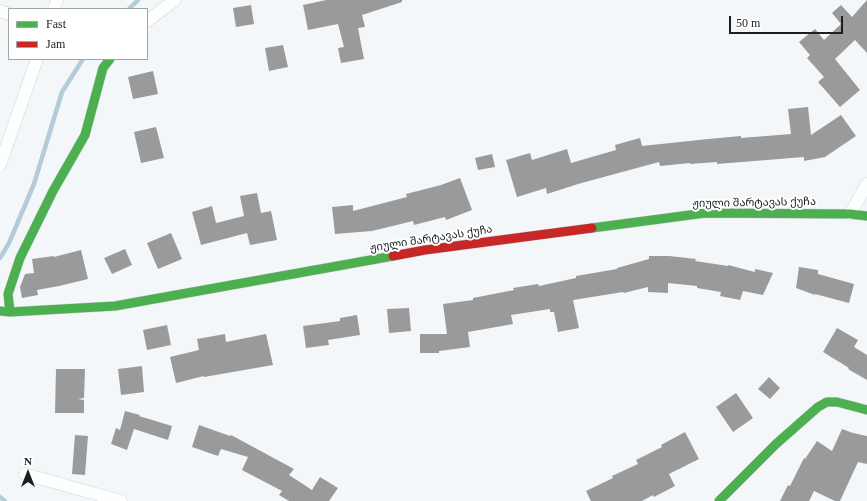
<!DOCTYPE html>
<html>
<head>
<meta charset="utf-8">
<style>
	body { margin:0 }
	#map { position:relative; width:867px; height:501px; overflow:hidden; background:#f4f7f9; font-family:"Times New Roman",serif }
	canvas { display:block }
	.legend { position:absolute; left:8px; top:8px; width:140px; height:52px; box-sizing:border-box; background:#fff; border:1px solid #a4a5a5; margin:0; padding:5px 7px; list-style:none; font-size:12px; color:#1c1e1f }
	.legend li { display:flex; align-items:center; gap:8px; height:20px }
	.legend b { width:20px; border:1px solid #a4a5a5 }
	.north { position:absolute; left:8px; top:453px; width:40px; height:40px; -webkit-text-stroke:3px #fff; paint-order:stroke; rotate:0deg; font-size:11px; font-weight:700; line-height:16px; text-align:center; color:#1c1e1f }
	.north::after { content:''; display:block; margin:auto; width:14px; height:18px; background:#1c1e1f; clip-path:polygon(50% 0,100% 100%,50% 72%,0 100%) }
	.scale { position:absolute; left:729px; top:16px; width:114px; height:18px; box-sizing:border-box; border:2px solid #1c1e1f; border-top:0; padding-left:5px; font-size:12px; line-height:14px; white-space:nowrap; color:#1c1e1f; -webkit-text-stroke:3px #fff; paint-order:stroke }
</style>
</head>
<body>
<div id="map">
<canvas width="867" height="501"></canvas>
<ul class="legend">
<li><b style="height:5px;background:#4caf50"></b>Fast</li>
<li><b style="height:5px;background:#c62828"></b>Jam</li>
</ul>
<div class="north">N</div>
<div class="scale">50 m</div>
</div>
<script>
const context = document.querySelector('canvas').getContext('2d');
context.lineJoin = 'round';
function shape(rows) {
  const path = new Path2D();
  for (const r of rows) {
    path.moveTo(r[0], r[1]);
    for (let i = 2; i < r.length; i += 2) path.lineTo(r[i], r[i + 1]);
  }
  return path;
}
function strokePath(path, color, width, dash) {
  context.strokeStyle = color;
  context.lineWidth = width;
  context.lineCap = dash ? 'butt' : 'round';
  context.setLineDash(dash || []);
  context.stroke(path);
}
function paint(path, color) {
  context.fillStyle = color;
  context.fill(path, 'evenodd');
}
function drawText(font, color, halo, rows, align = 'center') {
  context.font = font + ' "Times New Roman","Noto Sans Georgian",serif';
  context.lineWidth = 4;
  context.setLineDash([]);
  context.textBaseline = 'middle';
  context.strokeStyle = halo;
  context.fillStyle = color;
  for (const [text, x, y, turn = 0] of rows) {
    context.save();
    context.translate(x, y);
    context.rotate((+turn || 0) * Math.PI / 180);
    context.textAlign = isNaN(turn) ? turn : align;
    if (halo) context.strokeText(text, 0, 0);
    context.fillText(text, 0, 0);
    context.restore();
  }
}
strokePath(shape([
	[129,9,138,0],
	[0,258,9,243,34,184,62,92,83,59],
	[0,497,5,501]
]), '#b3ccda', 4.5);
paint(shape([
	[326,0,402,0,402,2,362,15,365,27,358,28,364,59,341,63,338,48,344,47,338,24,308,30,303,5],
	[867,0,867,53,855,40,835,59,860,90,840,107,818,82,824,77,807,58,810,55,799,42,815,29,824,40,841,24,832,13,841,5,852,17],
	[251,5,254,24,236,27,233,8],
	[283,45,288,67,269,71,265,48],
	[153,71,158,94,133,99,128,77],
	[808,107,811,135,841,115,856,136,825,157,804,161,804,157,717,164,717,162,690,164,690,163,660,166,659,162,578,184,547,194,546,188,517,197,506,160,530,153,532,160,567,149,571,163,616,150,615,145,640,138,642,146,708,139,741,136,741,138,791,134,788,109],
	[156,127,164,158,141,163,134,132],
	[492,154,495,167,478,170,475,158],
	[460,178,472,210,446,220,445,217,414,225,413,221,372,231,335,234,332,207,353,205,353,211,407,197,406,194,441,185],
	[257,193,261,213,271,211,277,240,250,245,247,233,201,245,192,212,212,206,216,223,244,216,240,196],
	[171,233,182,259,158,269,147,243],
	[125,249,132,265,112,274,104,258],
	[81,250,88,279,59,286,37,290,38,295,22,298,20,287,25,274,34,273,32,259,54,256,54,257],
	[649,256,669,256,696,259,695,261,728,266,728,265,755,272,755,269,773,273,763,295,743,291,740,300,720,296,721,292,697,288,697,286,668,283,668,293,648,292,648,287,624,293,623,292,573,300,579,328,558,332,554,312,550,312,550,309,511,315,513,324,468,332,470,347,439,351,439,353,420,353,420,334,447,334,443,304,473,300,473,298,514,290,513,288,538,284,539,286,576,278,576,276,617,269,617,268,649,259],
	[799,267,818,270,818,274,854,284,849,303,815,294,815,295,796,288],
	[409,308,411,331,389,333,387,309],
	[357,315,360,335,328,340,329,345,306,348,303,326,340,321,340,318],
	[167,325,171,345,147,350,143,330],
	[837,328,858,340,854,347,867,355,867,380,848,369,849,368,823,352],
	[225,334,226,342,266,334,273,365,204,377,204,376,176,383,170,357,199,350,197,339],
	[142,366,144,392,121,395,118,369],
	[56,369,85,369,84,398,78,399,84,400,84,413,55,413],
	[769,377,780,388,770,399,758,389],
	[736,393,753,418,733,432,716,407],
	[125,411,140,415,139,416,172,426,168,440,134,429,127,450,111,444,116,428,120,430],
	[199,425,230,436,231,435,294,469,289,475,312,490,320,477,338,488,329,501,289,501,279,495,282,491,242,470,248,457,221,449,218,456,192,447],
	[842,429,853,433,867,436,867,464,858,462,840,501,835,501,814,491,809,501,780,501,788,485,790,486,804,458,805,459,817,441,832,451],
	[685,432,699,459,669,474,675,486,654,497,653,495,642,501,591,501,586,491,613,478,612,476,638,464,636,460,662,447,661,445],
	[75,435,88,436,85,475,72,474]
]), '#9a9a9b');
const street = shape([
	[54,9,57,0],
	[0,11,9,14],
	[147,21,175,0],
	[0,165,37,59],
	[850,214,867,184],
	[25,474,121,501]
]);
const fast = shape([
	[592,228,705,213,850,214,867,216],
	[0,311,10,312,115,306,393,256],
	[10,312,8,294,20,258,53,191,85,135,103,68,110,59],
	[719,501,776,444,818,407,827,402,837,402,867,410]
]);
const jam = shape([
	[393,256,425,250,592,228]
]);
strokePath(street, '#d2d5d6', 13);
strokePath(fast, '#d2d5d6', 10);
strokePath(jam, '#d2d5d6', 10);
strokePath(street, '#fdfefe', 12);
strokePath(fast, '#4caf50', 9);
strokePath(jam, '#c62828', 9);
drawText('11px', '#1c1e1f', '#fff', [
	["ჟიული შარტავას ქუჩა",754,203,-1],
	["ჟიული შარტავას ქუჩა",431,239,-9]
]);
</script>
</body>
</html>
